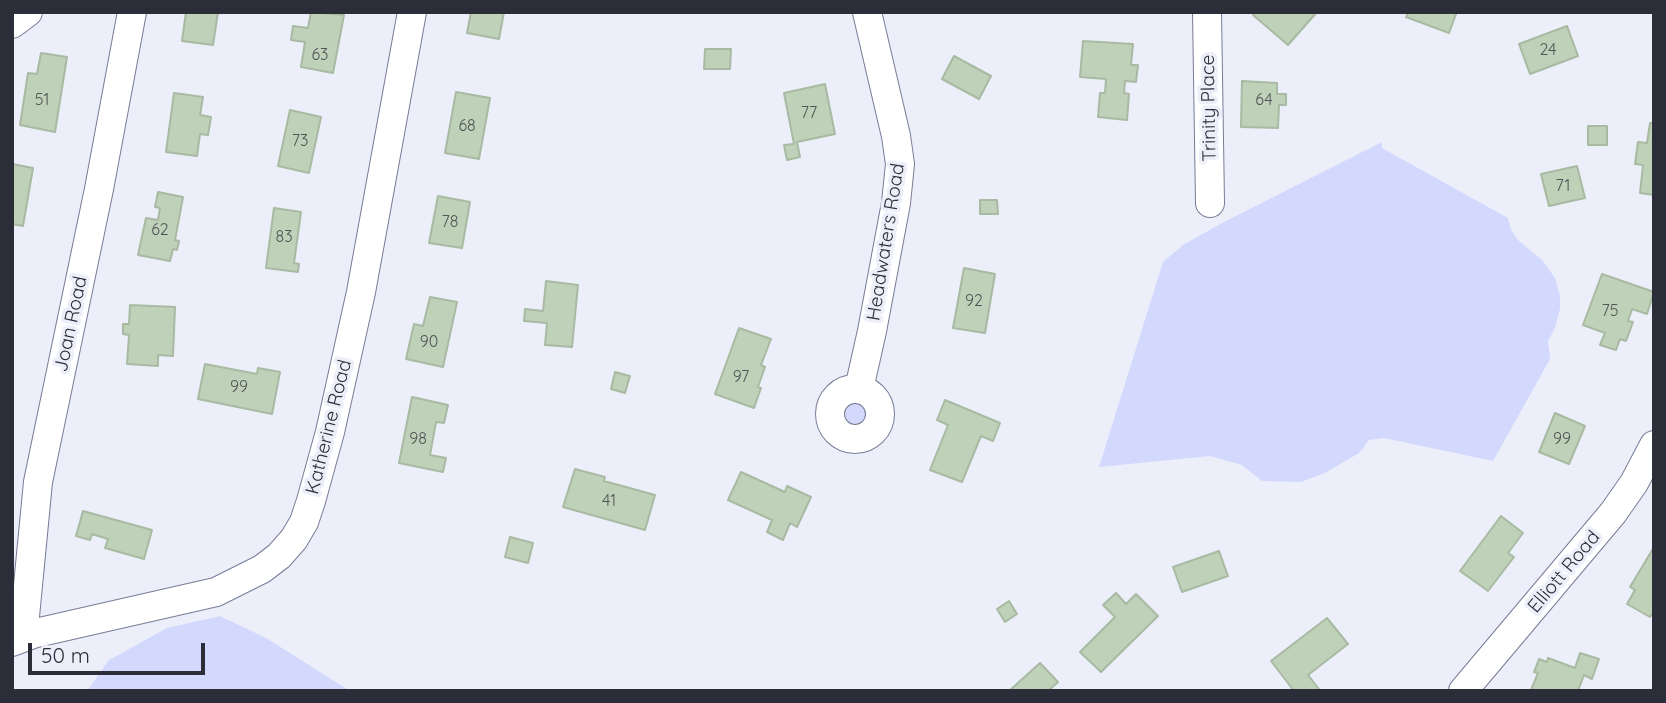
<!DOCTYPE html>
<html>
<head>
<meta charset="utf-8">
<style>
	body { margin:0 }
	#map { position:relative; width:1666px; height:703px; overflow:hidden; background:#eceefa; font-family:Quicksand,sans-serif }
	canvas { display:block }
	.frame { position:absolute; inset:0; border:14px solid #2b2d38; pointer-events:none }
	.scale { position:absolute; left:28px; top:643px; width:177px; height:32px; box-sizing:border-box; border:4px solid #2b2d38; border-top:0; padding-left:9px; font-size:21px; line-height:24px; white-space:nowrap; color:#2b2d38; -webkit-text-stroke:5px #eceefa; paint-order:stroke }
</style>
</head>
<body>
<div id="map">
<canvas width="1666" height="703"></canvas>
<div class="frame"></div>
<div class="scale">50 m</div>
</div>
<script>
const context = document.querySelector('canvas').getContext('2d');
context.lineJoin = 'round';
function paint(path, color) {
  context.fillStyle = color;
  context.fill(path, 'evenodd');
}
function shape(rows) {
  const path = new Path2D();
  for (const r of rows) {
    if (r.length === 3) {
      path.moveTo(r[0] + r[2], r[1]);
      path.arc(r[0], r[1], r[2], 0, 2 * Math.PI);
      continue;
    }
    path.moveTo(r[0], r[1]);
    for (let i = 2; i < r.length; i += 2) path.lineTo(r[i], r[i + 1]);
  }
  return path;
}
function strokePath(path, color, width, dash) {
  context.strokeStyle = color;
  context.lineWidth = width;
  context.lineCap = dash ? 'butt' : 'round';
  context.setLineDash(dash || []);
  context.stroke(path);
}
function drawText(font, color, halo, rows, align = 'center') {
  context.font = font + ' Quicksand,sans-serif';
  context.lineWidth = 7;
  context.setLineDash([]);
  context.textBaseline = 'middle';
  context.strokeStyle = halo;
  context.fillStyle = color;
  for (const [text, x, y, turn = 0] of rows) {
    context.save();
    context.translate(x, y);
    context.rotate((+turn || 0) * Math.PI / 180);
    context.textAlign = isNaN(turn) ? turn : align;
    if (halo) context.strokeText(text, 0, 0);
    context.fillText(text, 0, 0);
    context.restore();
  }
}
paint(shape([
	[1382,142,1382,148,1508,218,1511,230,1518,240,1542,260,1555,278,1560,296,1560,309,1555,328,1548,341,1550,359,1493,461,1384,438,1369,440,1359,453,1325,473,1301,482,1262,481,1242,465,1210,456,1099,467,1163,262,1183,245,1222,223],
	[855,414,16],
	[220,616,266,638,350,691,87,691,109,660,167,628]
]), '#d3d9fc');
const building = shape([
	[186,12,218,12,213,45,182,41,186,12],
	[311,12,344,15,333,73,301,67,305,42,291,40,293,26,308,28,311,12],
	[471,12,504,12,499,39,467,33,471,12],
	[1256,12,1317,12,1288,45,1253,15,1256,12],
	[1408,12,1452,12,1456,14,1449,33,1406,17,1408,12],
	[1567,26,1578,56,1530,74,1519,44,1567,26],
	[1083,41,1133,44,1131,65,1138,65,1136,82,1125,81,1124,93,1129,94,1127,120,1098,117,1100,93,1105,93,1106,79,1080,77,1083,41],
	[705,49,731,49,730,69,704,69,705,49],
	[41,53,67,57,55,132,20,125,28,73,37,74,41,53],
	[954,56,991,76,979,99,942,79,954,56],
	[1242,81,1277,83,1277,94,1286,94,1286,105,1279,105,1278,128,1241,127,1242,81],
	[825,84,835,134,797,142,800,157,787,160,784,145,794,144,784,93,825,84],
	[456,92,490,98,479,159,445,153,456,92],
	[174,93,203,97,200,115,211,117,208,135,200,134,197,156,166,152,174,93],
	[290,110,321,117,309,173,278,166,290,110],
	[1650,123,1654,123,1654,195,1640,193,1643,165,1635,164,1638,142,1647,143,1650,123],
	[1588,126,1607,126,1607,145,1588,145,1588,126],
	[12,164,33,168,23,226,12,224,12,164],
	[1577,166,1585,198,1549,206,1541,174,1577,166],
	[158,192,183,197,175,240,179,241,177,250,173,249,170,261,138,255,146,218,158,220,160,208,155,207,158,192],
	[438,196,470,202,462,248,429,243,438,196],
	[980,200,997,200,998,214,980,214,980,200],
	[274,208,301,212,294,263,299,264,298,272,266,268,274,208],
	[964,268,995,274,985,333,953,328,964,268],
	[1602,274,1654,292,1647,314,1632,309,1628,321,1633,322,1626,341,1620,339,1616,350,1600,345,1605,333,1583,325,1602,274],
	[546,281,578,285,572,347,545,345,547,323,524,321,525,309,543,311,546,281],
	[430,297,457,302,443,367,406,359,414,324,423,326,430,297],
	[130,305,175,307,173,356,158,355,158,366,127,364,129,335,123,334,123,324,129,324,130,305],
	[739,328,771,339,761,365,765,367,758,387,761,388,754,408,715,394,739,328],
	[205,364,257,374,258,368,280,372,272,414,198,399,205,364],
	[615,372,630,376,625,393,611,389,615,372],
	[412,397,448,405,444,423,436,422,430,455,446,458,443,472,399,463,412,397],
	[945,400,1000,423,993,441,981,436,962,482,930,470,948,425,937,420,945,400],
	[1555,413,1585,426,1569,464,1539,452,1555,413],
	[575,469,605,477,604,481,655,495,645,530,563,507,575,469],
	[741,472,785,492,787,486,811,497,797,527,790,523,783,540,767,532,772,520,728,500,741,472],
	[83,511,152,530,144,559,105,548,108,539,92,534,90,540,76,536,83,511],
	[1501,516,1523,533,1508,553,1514,557,1488,591,1460,571,1501,516],
	[510,537,533,543,528,563,505,557,510,537],
	[1654,547,1654,612,1650,617,1627,604,1635,590,1630,587,1654,547],
	[1219,551,1228,576,1182,592,1173,567,1219,551],
	[1116,593,1126,604,1136,594,1158,616,1101,672,1080,652,1115,617,1103,605,1116,593],
	[1009,601,1017,614,1005,622,997,609,1009,601],
	[1327,618,1348,644,1308,675,1319,689,1316,691,1294,691,1271,661,1327,618],
	[1580,653,1599,659,1592,679,1584,675,1578,691,1531,690,1538,673,1534,672,1539,659,1547,662,1548,658,1575,668,1580,653],
	[1040,663,1058,682,1048,691,1009,691,1040,663]
]);
paint(building, '#bfd1b8');
strokePath(building, '#a8baa2', 2);
const minor = shape([
	[1207,12,1210,203],
	[12,24,28,12],
	[855,414,25],
	[859,389,872,331,896,203,900,164,896,136,867,12],
	[23,637,38,482,99,189,132,12],
	[12,642,36,633,216,592,262,569,279,556,294,539,304,522,311,501,330,432,361,292,412,12],
	[1463,691,1613,513,1634,483,1654,445]
]);
strokePath(minor, '#787c96', 30);
strokePath(minor, '#fff', 28);
drawText('16px', '#505658', null, [
	["24",1548,50],
	["63",320,55],
	["51",42,100],
	["64",1264,100],
	["77",809,113],
	["68",467,126],
	["73",300,141],
	["71",1563,186],
	["78",450,222],
	["62",160,230],
	["83",284,237],
	["92",974,301],
	["75",1610,311],
	["90",429,342],
	["97",741,377],
	["99",239,387],
	["98",418,439],
	["99",1562,439],
	["41",609,501]
]);
drawText('19px', '#2b2d38', '#eceefa', [
	["Trinity Place",1209,108,-91],
	["Headwaters Road",886,242,-81],
	["Joan Road",71,324,-78],
	["Katherine Road",329,427,-76],
	["Elliott Road",1564,572,-50]
]);
</script>
</body>
</html>
